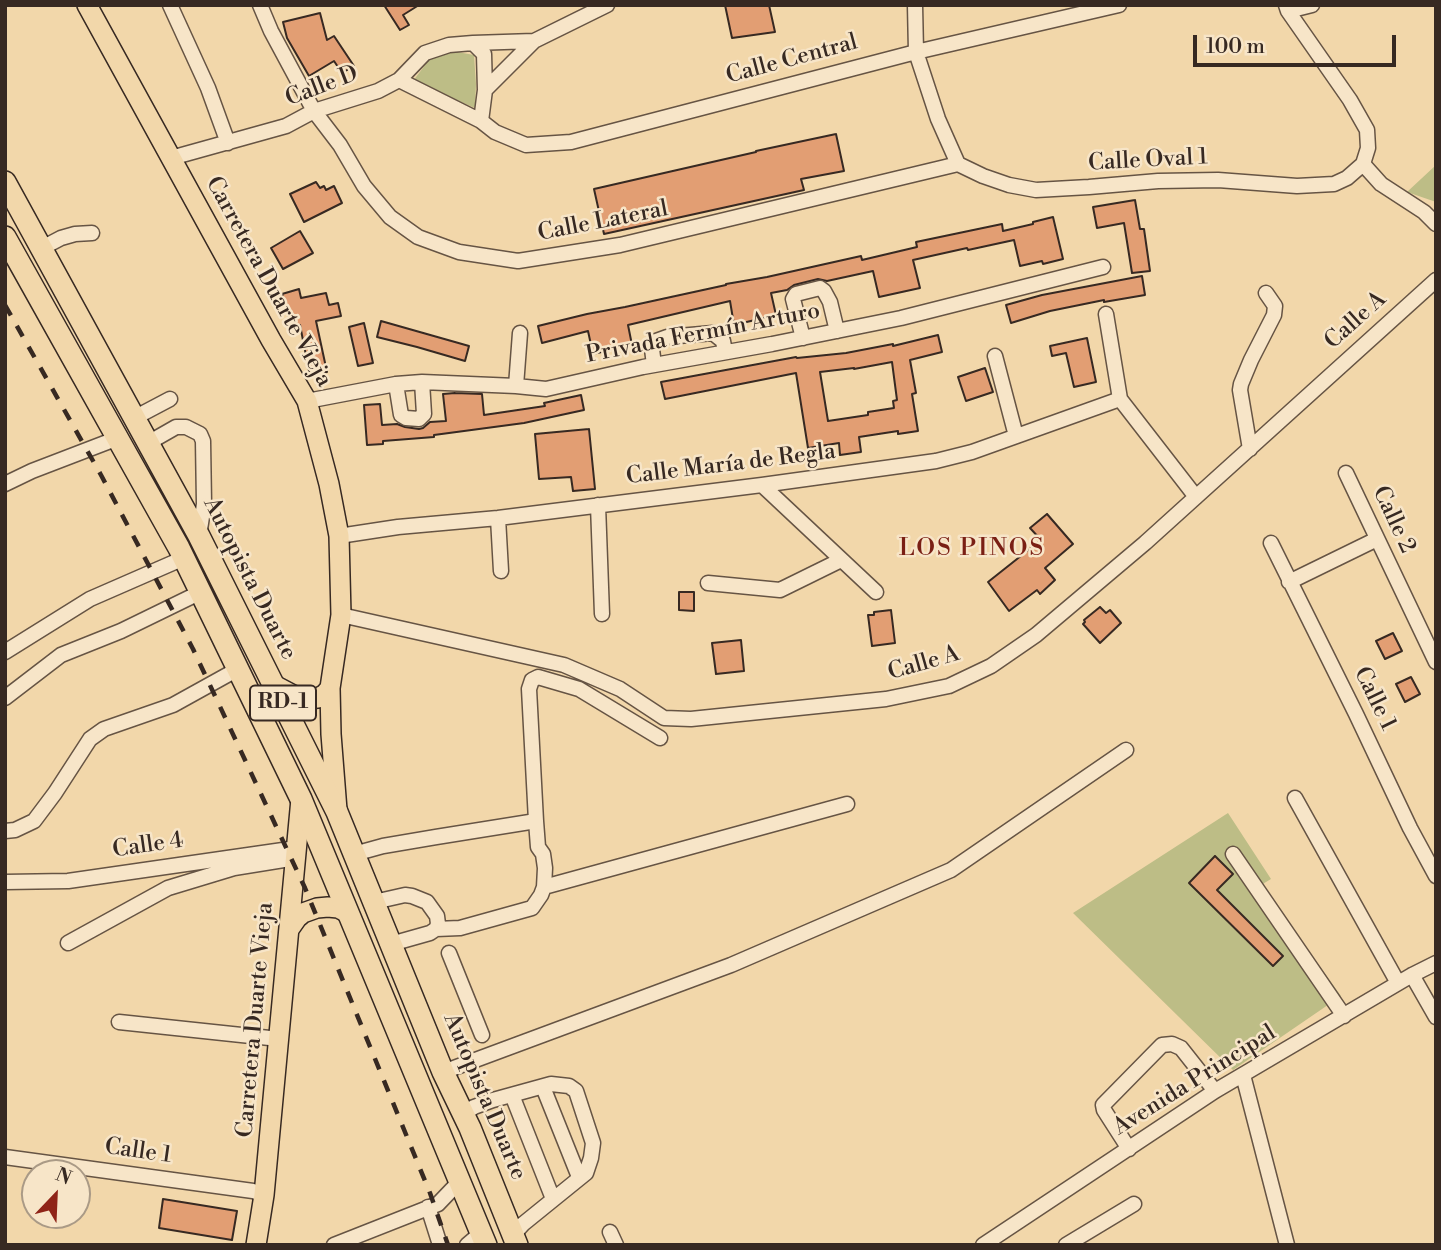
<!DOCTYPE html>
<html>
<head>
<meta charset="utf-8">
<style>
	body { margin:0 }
	#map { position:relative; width:1441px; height:1250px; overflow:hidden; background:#f2d7aa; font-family:"Libre Bodoni",serif }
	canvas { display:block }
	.frame { position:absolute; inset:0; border:7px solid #372922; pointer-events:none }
	.north { position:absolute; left:21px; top:1159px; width:70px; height:70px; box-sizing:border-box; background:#f7e5c8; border:2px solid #aa9a86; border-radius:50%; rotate:23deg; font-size:19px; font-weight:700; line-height:28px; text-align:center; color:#372922 }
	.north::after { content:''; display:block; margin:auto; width:24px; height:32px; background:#8f2418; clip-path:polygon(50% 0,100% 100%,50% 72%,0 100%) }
	.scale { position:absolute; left:1193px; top:35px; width:203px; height:32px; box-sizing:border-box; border:4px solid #372922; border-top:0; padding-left:9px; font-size:21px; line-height:24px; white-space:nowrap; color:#372922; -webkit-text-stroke:5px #f7e5c8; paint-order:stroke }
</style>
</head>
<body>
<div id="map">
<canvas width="1441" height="1250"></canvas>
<div class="frame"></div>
<div class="north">N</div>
<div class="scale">100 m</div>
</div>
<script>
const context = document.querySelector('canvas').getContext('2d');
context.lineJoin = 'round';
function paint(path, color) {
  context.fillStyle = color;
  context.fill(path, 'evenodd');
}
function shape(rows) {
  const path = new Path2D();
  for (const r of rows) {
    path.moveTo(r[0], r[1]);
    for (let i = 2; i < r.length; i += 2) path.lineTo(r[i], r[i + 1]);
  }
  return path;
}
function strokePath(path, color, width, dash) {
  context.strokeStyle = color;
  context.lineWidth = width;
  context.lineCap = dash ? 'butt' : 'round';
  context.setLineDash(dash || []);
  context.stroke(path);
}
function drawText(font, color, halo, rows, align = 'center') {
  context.font = font + ' "Libre Bodoni",serif';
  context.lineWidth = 5;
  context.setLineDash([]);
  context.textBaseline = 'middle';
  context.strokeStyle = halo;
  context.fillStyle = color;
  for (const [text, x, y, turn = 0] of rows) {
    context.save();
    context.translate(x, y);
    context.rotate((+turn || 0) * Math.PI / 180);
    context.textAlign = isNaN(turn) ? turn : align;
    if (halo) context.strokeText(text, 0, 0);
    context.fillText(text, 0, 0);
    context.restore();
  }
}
paint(shape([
	[452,51,474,55,476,84,475,108,413,81,432,56],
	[1436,165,1436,202,1407,192],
	[1228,813,1271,879,1261,885,1341,996,1233,1070,1073,913]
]), '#bdbd86');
const building = shape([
	[384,5,419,5,403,15,409,25,400,30,384,5],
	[725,5,769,5,775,32,732,38,725,5],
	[320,13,327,40,334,36,354,66,342,73,334,61,309,76,287,38,283,22,320,13],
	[836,134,844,171,801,179,804,190,604,234,594,189,756,152,756,151,836,134],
	[316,182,320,188,324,186,326,190,334,186,342,203,304,222,290,194,316,182],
	[1135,200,1140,229,1144,229,1150,271,1132,273,1124,223,1097,228,1093,207,1135,200],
	[1053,217,1063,259,1043,264,1042,261,1020,266,1014,240,968,250,967,248,913,260,920,288,879,297,873,271,827,281,818,279,794,285,787,290,771,293,776,315,734,325,730,301,628,325,632,345,593,354,588,331,542,343,538,326,587,314,625,307,726,285,726,284,767,277,861,256,862,260,917,247,916,242,1002,224,1003,231,1033,224,1033,222,1053,217],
	[300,231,313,253,283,269,271,248,300,231],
	[1142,276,1145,295,1104,302,1104,300,1050,311,1011,323,1006,305,1042,295,1142,276],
	[299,289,301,298,326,293,329,305,338,303,341,316,316,321,327,372,310,376,300,325,292,327,282,294,299,289],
	[381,321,469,346,465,361,417,347,377,337,381,321],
	[364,323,373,363,358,366,349,327,364,323],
	[938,335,942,352,910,360,916,393,912,394,918,431,898,434,898,431,859,437,861,452,840,455,839,443,808,448,796,373,665,399,661,382,796,357,797,358,846,353,893,344,893,346,938,335],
	[892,362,897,400,893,401,894,408,868,412,868,415,828,421,820,372,854,368,854,369,892,362],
	[1087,338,1096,382,1074,387,1066,353,1052,356,1050,346,1087,338],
	[985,368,993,392,966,401,958,377,985,368],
	[455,393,482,394,484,415,545,406,544,403,581,395,584,410,524,423,434,435,434,437,383,441,383,444,367,445,364,405,380,404,382,425,397,424,405,427,419,429,423,428,430,422,446,421,443,394,455,393],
	[589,429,595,489,573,491,571,477,539,479,535,434,589,429],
	[1047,514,1073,544,1045,568,1055,580,1040,594,1037,590,1009,611,988,582,1041,540,1030,528,1047,514],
	[679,592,694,592,694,611,679,610,679,592],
	[1100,607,1106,613,1110,610,1121,623,1100,643,1083,624,1085,622,1084,620,1100,607],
	[891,610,895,643,872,646,868,615,874,615,874,612,891,610],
	[1393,633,1402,651,1385,659,1376,641,1393,633],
	[741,640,744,671,716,674,712,643,741,640],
	[1411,677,1420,694,1405,702,1396,684,1411,677],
	[1215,856,1233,874,1217,890,1283,956,1273,966,1189,883,1215,856],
	[163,1199,237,1211,232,1240,159,1228,163,1199]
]);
paint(building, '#e29e73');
strokePath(building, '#372922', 2);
const minor = shape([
	[170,5,208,88,228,143],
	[260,5,271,31,314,111,340,145,364,186,390,217,418,237,459,252,518,261,620,245,958,164],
	[915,5,916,52,938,119,958,164,983,176,1009,185,1036,190,1089,187,1158,181,1218,180,1297,186,1334,184,1347,178,1363,164,1381,184,1424,212,1436,224],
	[1286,5,1288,11,1350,100,1367,130,1368,148,1363,164],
	[1288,11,1312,5],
	[473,43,534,41,607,5],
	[399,80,425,53,449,45,473,43,484,54,485,90,481,121],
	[485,90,534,41],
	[171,158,286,126,314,111,378,91,399,80,481,121,495,132,526,145,571,142,916,52,1119,5],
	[42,248,61,238,75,234,92,233],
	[1106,314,1120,399,1196,497],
	[803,338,793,299,796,294,820,288,824,291,830,302,837,331],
	[995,356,1016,436],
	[654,365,652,349,656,341,667,337,713,333,723,341,725,352],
	[396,384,401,415,406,418,419,419,424,414,422,382],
	[516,386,520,333],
	[307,401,396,384,422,382,516,386,546,389,643,367,772,344,901,318,1103,267],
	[134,418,170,399],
	[148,443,176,427,186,427,200,434,203,441,204,504,199,536],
	[1250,449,1240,390,1241,384,1251,360,1274,315,1275,306,1266,293],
	[1346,473,1436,662],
	[5,484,32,471,118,438],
	[762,485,876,592],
	[598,505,602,614],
	[498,518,501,571],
	[339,536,398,527,498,518,762,485,936,461,972,452,1120,399],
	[1271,543,1356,714,1410,828,1436,876],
	[1289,582,1377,539],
	[708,583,780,590,841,560],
	[341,615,564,665,620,689,664,718,691,719,886,699,949,686,991,666,1036,635,1145,543,1436,280],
	[5,652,90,599,184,558],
	[5,698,61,655,121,631,201,592],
	[1295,798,1398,983],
	[536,821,529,689,532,680,538,677,579,689,660,738],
	[5,831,15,830,34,821,55,793,90,739,104,729,173,705,238,669],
	[354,854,383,846,436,837,536,821,538,847,543,854,545,868,544,887,541,895,532,908,460,928,436,929],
	[1233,854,1344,1016],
	[5,882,68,881,297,848],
	[544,887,847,804],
	[374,902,405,895,412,896,427,902,437,916,438,924,436,929,430,933,391,944],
	[68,943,168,888,234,868,296,858],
	[449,953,482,1035],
	[1412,975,1436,1017],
	[119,1022,279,1039],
	[443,1072,731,965,951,870,1126,750],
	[1243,1075,1287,1245],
	[543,1087,579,1177],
	[512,1095,553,1199],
	[463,1114,474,1107,493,1100,551,1084,569,1086,576,1091,593,1143,591,1158,586,1173,523,1224,513,1235],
	[1129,1149,1104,1110,1103,1105,1162,1045,1172,1044,1181,1048,1215,1091],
	[5,1157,253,1191,264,1195],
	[428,1207,440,1245],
	[610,1232,616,1245],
	[334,1245,438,1204,460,1181],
	[467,1245,481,1233],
	[983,1245,1215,1091,1412,975,1436,963],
	[1066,1245,1134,1204]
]);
const major = shape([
	[87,5,271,340,307,401,329,484,339,536,341,615,330,688,331,734,337,810],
	[274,685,293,695,306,699,318,698,325,694,330,688],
	[290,928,297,918,303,913,317,908,328,907,338,908,348,913],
	[256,1245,264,1195,301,799]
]);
const highway = shape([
	[5,182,199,536,337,812,443,1072,470,1128,517,1245],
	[5,237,179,548,301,799,486,1245]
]);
strokePath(minor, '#665444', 17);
strokePath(major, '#372922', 22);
strokePath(highway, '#372922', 24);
strokePath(minor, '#f7e5c8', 14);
strokePath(major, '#f2d7aa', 19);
strokePath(highway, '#f2d7aa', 21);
strokePath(shape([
	[5,305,101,475,193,649,305,888,430,1193,448,1245]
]), '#372922', 4.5, [12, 12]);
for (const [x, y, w] of [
	[283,703,66]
]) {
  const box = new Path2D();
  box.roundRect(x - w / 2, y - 17.5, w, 35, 5);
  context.fillStyle = '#f7e5c8';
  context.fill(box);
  strokePath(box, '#372922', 2);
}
drawText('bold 21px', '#372922', null, [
	["RD-1",283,703]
]);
drawText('23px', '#372922', '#f7e5c8', [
	["Calle Central",792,60,-15],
	["Calle D",322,87,-21],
	["Calle Oval 1",1148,161,-3],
	["Calle Lateral",603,222,-11],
	["Carretera Duarte Vieja",268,282,61],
	["Calle A",1356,321,-42],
	["Privada Fermín Arturo",703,334,-11],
	["Calle María de Regla",731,465,-7],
	["Calle 2",1393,520,65],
	["Autopista Duarte",249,579,63],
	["Calle A",924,664,-16],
	["Calle 1",1374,699,64],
	["Calle 4",148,846,-8],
	["Carretera Duarte Vieja",256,1020,-85],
	["Avenida Principal",1195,1081,-32],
	["Autopista Duarte",484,1097,67],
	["Calle 1",138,1152,8]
]);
context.letterSpacing = '2px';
drawText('24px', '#7a1f14', '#f7e5c8', [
	["LOS PINOS",972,549]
]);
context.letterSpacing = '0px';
</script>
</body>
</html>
